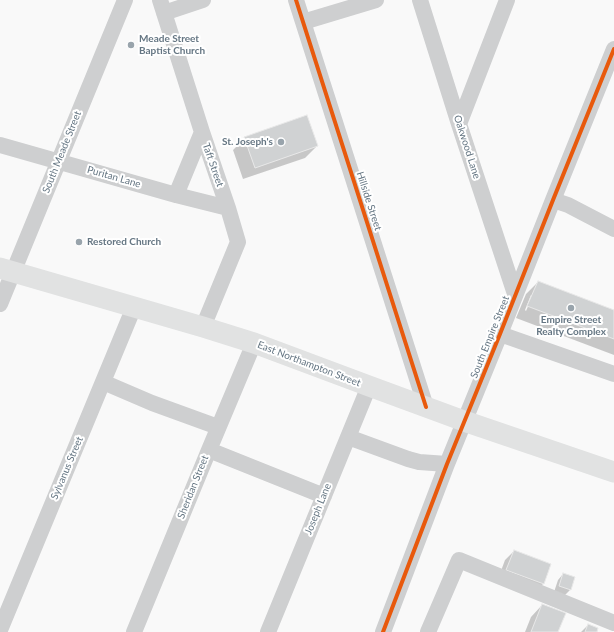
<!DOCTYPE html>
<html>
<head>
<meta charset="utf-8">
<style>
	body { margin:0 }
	canvas { display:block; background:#f9f9f9 }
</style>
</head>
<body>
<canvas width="614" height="632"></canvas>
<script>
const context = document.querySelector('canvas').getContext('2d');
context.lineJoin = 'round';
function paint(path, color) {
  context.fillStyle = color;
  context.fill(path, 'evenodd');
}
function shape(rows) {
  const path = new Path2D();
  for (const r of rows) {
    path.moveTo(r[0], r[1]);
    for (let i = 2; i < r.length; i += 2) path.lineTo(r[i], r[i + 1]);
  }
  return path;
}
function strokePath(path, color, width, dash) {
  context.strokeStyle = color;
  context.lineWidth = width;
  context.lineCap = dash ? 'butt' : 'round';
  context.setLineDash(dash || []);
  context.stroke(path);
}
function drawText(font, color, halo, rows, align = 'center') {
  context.font = font + ' Lato,sans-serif';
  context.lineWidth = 4;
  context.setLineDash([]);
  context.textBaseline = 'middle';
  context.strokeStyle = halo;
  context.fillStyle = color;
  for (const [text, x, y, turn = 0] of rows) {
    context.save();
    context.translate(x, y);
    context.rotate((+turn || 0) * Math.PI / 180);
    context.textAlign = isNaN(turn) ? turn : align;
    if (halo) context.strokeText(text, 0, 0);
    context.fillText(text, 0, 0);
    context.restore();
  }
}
paint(shape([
	[245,138,317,146,305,158,243,179,233,150],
	[538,282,614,311,614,355,516,318,526,294],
	[531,295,533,295,526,311,525,310],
	[514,551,550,564,543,584,534,593,498,579,505,560],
	[563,574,574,578,570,590,564,596,554,592,558,580],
	[542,605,557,632,525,632,531,617],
	[588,625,595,632,581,632]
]), '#0003');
const building = shape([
	[307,115,318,146,255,168,244,137,307,115],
	[538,281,614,310,614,339,527,306,538,281],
	[514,550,551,564,544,584,506,570,514,550],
	[563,573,575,577,571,590,559,586,563,573],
	[542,604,566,613,558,632,531,632,542,604],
	[588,624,598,628,597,632,585,632,588,624]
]);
paint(building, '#d0d2d3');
strokePath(building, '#e8e8e8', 1);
strokePath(shape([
	[160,0,202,132,228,208,238,242,203,327],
	[296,0,426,407],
	[420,0,459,124,515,294],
	[164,13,203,0],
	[303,22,376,0],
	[459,124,507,0],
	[0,145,176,195,228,208],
	[176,195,202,132],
	[553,200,568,205,614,229],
	[0,304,125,0],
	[500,334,614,374],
	[103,382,152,403,218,427],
	[348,437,408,459,419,462,447,464],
	[209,450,324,496],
	[0,630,134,307],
	[134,632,209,450,254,343],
	[268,632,369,386],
	[383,632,447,464,500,334,553,200,614,49],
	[428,632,459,560,614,623]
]), '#cecfd0', 16);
strokePath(shape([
	[0,268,203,327,254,343,369,386,464,421,614,472]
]), '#e1e2e2', 21);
strokePath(shape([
	[296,0,426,407],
	[383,632,447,464,500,334,553,200,614,49]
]), '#e8590c', 4);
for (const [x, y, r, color] of [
	[131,45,4,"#99a4ac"],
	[281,142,4,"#99a4ac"],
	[79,242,4,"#99a4ac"],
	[571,308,4,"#99a4ac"]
]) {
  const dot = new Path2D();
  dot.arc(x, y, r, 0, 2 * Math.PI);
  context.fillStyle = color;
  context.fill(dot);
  strokePath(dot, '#fff', 1.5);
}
drawText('bold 10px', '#657683', '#fff', [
	["Meade Street",139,39],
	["Baptist Church",139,51],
	["St. Joseph's",273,142,"right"],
	["Restored Church",87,242],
	["Empire Street",571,320,"center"],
	["Realty Complex",571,332,"center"]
], 'left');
drawText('10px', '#657683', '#fff', [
	["Oakwood Lane",467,147,72],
	["South Meade Street",62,152,-68],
	["Taft Street",213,165,71],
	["Puritan Lane",114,177,16],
	["Hillside Street",369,201,72],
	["South Empire Street",490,337,-68],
	["East Northampton Street",309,364,21],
	["Sylvanus Street",67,468,-67],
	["Sheridan Street",193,487,-68],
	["Joseph Lane",318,509,-68]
]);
</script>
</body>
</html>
